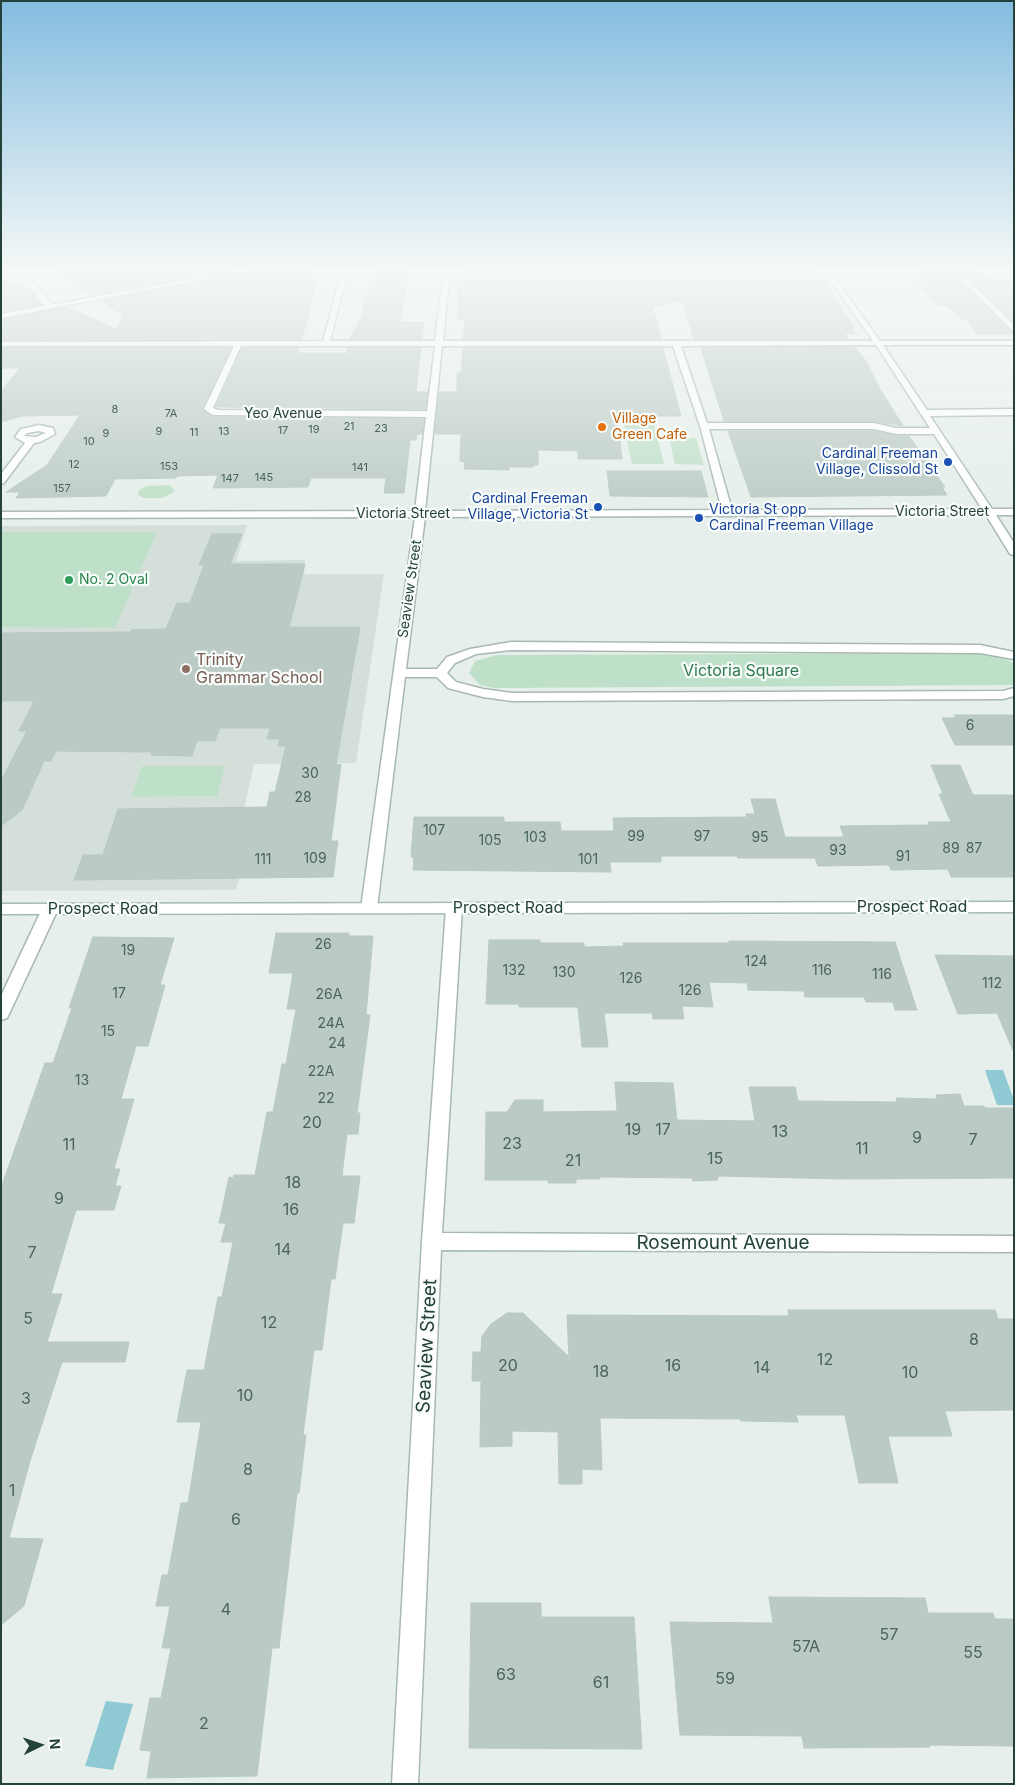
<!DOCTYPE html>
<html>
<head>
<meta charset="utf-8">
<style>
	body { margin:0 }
	#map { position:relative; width:1015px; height:1785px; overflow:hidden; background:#e6efeb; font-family:Inter,sans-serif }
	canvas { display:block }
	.frame { position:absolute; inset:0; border:2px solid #24423a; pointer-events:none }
	.north { position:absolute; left:15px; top:1720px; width:50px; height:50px; -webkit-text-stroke:4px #f7fbf9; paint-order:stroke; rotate:86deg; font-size:14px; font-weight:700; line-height:20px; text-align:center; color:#24423a }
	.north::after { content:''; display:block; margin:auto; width:18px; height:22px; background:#24423a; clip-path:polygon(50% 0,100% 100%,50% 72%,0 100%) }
</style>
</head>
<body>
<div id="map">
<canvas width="1015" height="1785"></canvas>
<div class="frame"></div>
<div class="north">N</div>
</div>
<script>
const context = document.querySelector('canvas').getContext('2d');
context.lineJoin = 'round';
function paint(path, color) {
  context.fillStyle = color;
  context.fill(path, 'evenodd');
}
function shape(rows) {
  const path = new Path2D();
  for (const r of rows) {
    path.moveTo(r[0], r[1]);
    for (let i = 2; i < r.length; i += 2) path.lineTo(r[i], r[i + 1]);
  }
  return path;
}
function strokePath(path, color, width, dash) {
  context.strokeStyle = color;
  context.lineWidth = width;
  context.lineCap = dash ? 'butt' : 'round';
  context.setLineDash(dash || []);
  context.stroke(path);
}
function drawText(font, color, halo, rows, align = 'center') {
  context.font = font + ' Inter,sans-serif';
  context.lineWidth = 4.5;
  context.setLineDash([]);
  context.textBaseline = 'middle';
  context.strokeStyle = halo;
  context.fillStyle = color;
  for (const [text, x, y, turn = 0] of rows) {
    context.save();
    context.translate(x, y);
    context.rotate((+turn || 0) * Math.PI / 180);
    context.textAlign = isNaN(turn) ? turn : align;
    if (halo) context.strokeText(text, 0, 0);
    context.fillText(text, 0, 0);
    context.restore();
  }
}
paint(shape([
	[247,525,236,561,305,560,304,574,384,574,356,763,254,764,242,819,253,820,236,890,1,891,1,526]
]), '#d4dfda');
paint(shape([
	[623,420,653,420,664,464,632,464],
	[669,438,696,438,704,465,675,464],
	[169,485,172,487,174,492,162,498,144,498,138,495,139,490,147,486],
	[1,532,157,532,115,628,1,627],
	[974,653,999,656,1014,663,1014,685,494,688,480,685,469,673,475,661,497,655],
	[142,766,225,766,217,796,131,797]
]), '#bfe0c8');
paint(shape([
	[985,1070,1003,1070,1014,1100,1014,1105,997,1105],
	[106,1701,133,1704,113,1770,85,1766]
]), '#8ec9d4');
const building = shape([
	[55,270,233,270,92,295,55,270],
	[254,270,317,270,311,307,302,339,1,340,1,320,67,307,116,329,123,316,101,301,252,272,254,270],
	[373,270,410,270,400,322,424,322,422,339,350,339,355,327,357,327,359,321,360,321,373,270],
	[458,270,817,270,820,274,458,274,458,270],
	[919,270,978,270,988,279,1014,279,1014,322,968,278,963,277,961,279,962,282,1013,334,978,334,965,319,962,319,953,310,947,306,939,306,914,279,923,279,920,275,924,275,919,270],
	[1,277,30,290,41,305,1,312,1,277],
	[458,282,825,282,855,328,852,328,856,334,844,334,848,339,694,339,682,300,653,308,661,339,463,339,465,319,457,319,458,282],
	[855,347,866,361,879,387,903,426,874,421,724,421,701,348,855,347],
	[1,348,231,348,202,408,212,417,424,419,422,434,417,434,416,440,410,440,404,493,384,493,386,478,311,478,308,487,213,488,218,475,177,476,176,478,115,479,106,496,16,498,20,492,6,492,47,465,80,415,22,416,1,422,1,391,20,368,1,368,1,348],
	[242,348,299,348,298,353,347,353,348,348,421,348,416,392,428,392,425,409,216,407,242,348],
	[463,348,663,348,681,416,617,416,622,459,578,459,578,451,538,450,538,465,533,465,533,467,509,467,509,470,464,469,465,462,460,461,461,434,435,434,439,392,457,392,457,373,461,373,463,348],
	[728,431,874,431,896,436,909,436,945,487,942,487,947,495,751,497,728,431],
	[607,471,701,471,708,497,610,496,607,471],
	[212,534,242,534,230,564,305,564,289,627,360,627,336,765,341,764,331,841,338,841,333,877,74,880,83,855,103,855,118,809,267,807,270,792,275,792,286,746,278,746,280,739,267,739,270,728,220,728,215,741,197,741,192,756,151,755,152,752,56,751,51,761,44,761,22,810,1,826,1,781,27,731,19,731,34,701,1,701,1,633,131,632,131,630,166,629,177,603,190,603,204,565,199,565,212,534],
	[954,715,1014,715,1014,745,955,745,942,718,956,718,954,715],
	[931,765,960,765,973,795,1014,795,1014,877,951,877,948,869,891,870,889,865,818,866,815,858,738,858,737,856,661,856,661,862,610,862,611,872,413,870,414,857,411,857,414,817,504,817,504,822,560,822,561,831,614,831,613,818,747,817,746,814,755,814,751,799,775,799,785,837,844,837,840,826,929,825,928,822,951,822,939,794,943,794,931,765],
	[276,933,349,933,349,936,373,936,366,1015,370,1015,357,1113,360,1113,358,1134,347,1134,342,1176,360,1176,354,1223,343,1223,335,1279,331,1279,322,1350,314,1350,303,1435,306,1435,299,1493,297,1493,279,1648,272,1648,257,1776,147,1778,151,1751,140,1750,150,1698,161,1698,171,1648,162,1648,170,1606,156,1606,162,1575,168,1575,181,1503,188,1503,201,1422,177,1422,187,1370,204,1370,218,1297,222,1297,233,1242,221,1242,226,1223,219,1223,229,1177,233,1178,234,1175,255,1175,267,1112,273,1112,282,1064,286,1064,296,1009,287,1009,293,973,269,973,276,933],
	[93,937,174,938,160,985,165,985,148,1046,136,1046,121,1099,134,1099,114,1169,120,1169,115,1186,121,1186,114,1210,76,1210,51,1294,62,1294,47,1342,129,1342,125,1362,62,1362,30,1461,9,1538,43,1539,24,1606,1,1625,1,1188,45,1063,53,1063,72,1008,69,1008,93,937],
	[489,940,540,940,540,943,584,943,584,947,624,946,623,943,729,943,729,941,895,942,917,1010,895,1010,893,1002,866,1002,864,997,805,997,804,991,748,990,747,983,709,982,713,1007,682,1006,684,1019,653,1019,652,1013,604,1013,608,1047,582,1047,578,1007,519,1007,519,1004,486,1004,489,940],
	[935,955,1014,956,1014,1053,997,1013,958,1014,935,955],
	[615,1082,673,1083,677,1120,755,1121,749,1087,795,1087,798,1101,897,1102,896,1098,937,1099,936,1095,960,1094,964,1106,984,1106,985,1108,1014,1108,1014,1178,843,1179,718,1176,718,1180,693,1181,692,1178,600,1177,600,1179,576,1179,576,1183,548,1183,548,1180,485,1180,486,1112,507,1112,515,1100,543,1100,543,1112,617,1111,615,1082],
	[788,1310,995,1310,998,1319,1014,1319,1014,1410,945,1411,952,1436,888,1436,898,1483,859,1483,845,1415,796,1415,798,1422,741,1421,740,1419,600,1418,602,1470,582,1469,582,1484,559,1484,558,1432,512,1431,512,1446,480,1447,481,1381,472,1381,473,1352,481,1352,482,1336,491,1324,507,1313,523,1313,569,1357,567,1315,789,1316,788,1310],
	[769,1597,925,1598,928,1613,993,1613,995,1619,1014,1619,1014,1746,929,1745,930,1747,804,1748,802,1736,680,1735,670,1622,773,1623,769,1597],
	[471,1603,541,1603,541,1617,634,1617,642,1749,469,1748,471,1603]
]);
paint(building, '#bbcac4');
strokePath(building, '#b8c9c2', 1);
const street = shape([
	[1,270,24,270,52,305,52,309,46,309,20,273,1,273,1,270],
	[342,270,348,270,330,341,435,341,444,270,450,270,450,276,827,276,824,271,829,270,880,341,1014,341,1014,345,883,345,927,410,1014,409,1014,415,930,416,992,509,1014,509,1014,515,996,515,1014,543,1014,555,1010,554,986,515,425,517,406,669,437,669,447,657,470,649,511,642,980,645,1014,652,1014,659,980,653,511,650,476,654,455,663,447,673,456,682,483,689,512,693,1003,691,1014,688,1014,696,1003,699,512,701,483,697,448,688,437,677,405,677,377,908,374,912,364,912,361,908,415,517,1,518,1,512,415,511,426,417,213,415,204,409,234,346,1,346,1,342,323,341,342,270],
	[449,280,830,280,873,341,443,341,449,280],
	[876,345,930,428,896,428,874,423,707,423,681,346,876,345],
	[241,346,435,346,427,411,218,410,213,408,241,346],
	[442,346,673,346,700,426,722,510,425,511,442,346],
	[709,429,874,429,896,434,934,434,982,509,732,510,709,429],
	[963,279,967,279,1014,325,1014,332,963,281,963,279],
	[39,425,53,428,55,434,40,442,34,443,4,483,1,484,1,474,25,443,15,437,21,429,39,425],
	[39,431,46,433,36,437,24,436,27,433,39,431],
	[454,903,459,904,462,908,442,1233,1014,1236,1014,1252,441,1250,418,1784,392,1784,422,1241,446,908,449,904,454,903],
	[50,904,55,905,58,909,9,1014,7,1018,1,1020,1,996,42,909,45,905,50,904]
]);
const secondary = shape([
	[241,270,252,270,1,318,1,314,241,270],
	[1014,902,1014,912,1,914,1,904,1014,902]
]);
strokePath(street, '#a8b8b2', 3);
strokePath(secondary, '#a4bbb3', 3);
paint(street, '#fff');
paint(secondary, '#fff');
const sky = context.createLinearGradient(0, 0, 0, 519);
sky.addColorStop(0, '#84bce0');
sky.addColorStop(0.52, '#f4f8f6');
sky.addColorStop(1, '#f4f8f600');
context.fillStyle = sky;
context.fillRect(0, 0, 1015, 519);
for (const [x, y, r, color] of [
	[602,427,5,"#e8710a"],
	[948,462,5,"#1a4fb4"],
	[598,507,5,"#1a4fb4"],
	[699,518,5,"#1a4fb4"],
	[69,580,5,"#2e9e5b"],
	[186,669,5,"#8d6e63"]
]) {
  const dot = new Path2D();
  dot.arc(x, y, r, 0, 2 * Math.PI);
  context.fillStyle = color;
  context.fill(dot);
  strokePath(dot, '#f7fbf9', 2);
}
drawText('11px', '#4a645c', null, [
	["8",115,410],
	["7A",171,414],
	["21",349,427],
	["23",381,429],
	["19",314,430],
	["17",283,431],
	["9",159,432],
	["13",224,432],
	["11",194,433],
	["9",106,434],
	["10",89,442],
	["12",74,465],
	["153",169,467],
	["141",360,468],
	["145",264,478],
	["147",230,479],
	["157",62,489]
]);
drawText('14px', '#24423a', '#f7fbf9', [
	["Yeo Avenue",283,414],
	["Victoria Street",942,512],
	["Victoria Street",403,514],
	["Seaview Street",410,589,-82]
]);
drawText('14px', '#c56008', '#f7fbf9', [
	["Village",612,419],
	["Green Cafe",612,435]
], 'left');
drawText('14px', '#164399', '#f7fbf9', [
	["Cardinal Freeman",938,454],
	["Village, Clissold St",938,470],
	["Cardinal Freeman",588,499],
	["Village, Victoria St",588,515],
	["Victoria St opp",709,510,"left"],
	["Cardinal Freeman Village",709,526,"left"]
], 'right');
drawText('14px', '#27864d', '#f7fbf9', [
	["No. 2 Oval",79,580]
], 'left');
drawText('14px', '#4a645c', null, [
	["6",970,726],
	["30",310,774],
	["28",303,798],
	["107",434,831],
	["99",636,837],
	["97",702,837],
	["103",535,838],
	["95",760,838],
	["105",490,841],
	["89",951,849],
	["87",974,849],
	["93",838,851],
	["91",903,857],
	["109",315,859],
	["111",263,860],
	["101",588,860],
	["26",323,945],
	["19",128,951],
	["124",756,962],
	["132",514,971],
	["116",822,971],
	["130",564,973],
	["116",882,975],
	["126",631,979],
	["112",992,984],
	["126",690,991],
	["17",119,994],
	["26A",329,995],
	["24A",331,1024],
	["15",108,1032],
	["24",337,1044],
	["22A",321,1072],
	["13",82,1081],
	["22",326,1099]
]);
drawText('16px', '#785e54', '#f7fbf9', [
	["Trinity",196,660],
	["Grammar School",196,678]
], 'left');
drawText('16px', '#2d7a4b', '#f7fbf9', [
	["Victoria Square",741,671]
]);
drawText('16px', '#24423a', '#f7fbf9', [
	["Prospect Road",912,907],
	["Prospect Road",508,908],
	["Prospect Road",103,909]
]);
drawText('16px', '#4a645c', null, [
	["20",312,1123],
	["19",633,1130],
	["17",663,1130],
	["13",780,1132],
	["9",917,1138],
	["7",973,1140],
	["23",512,1144],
	["11",69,1145],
	["11",862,1149],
	["15",715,1159],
	["21",573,1161],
	["18",293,1183],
	["9",59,1199],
	["16",291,1210],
	["14",283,1250],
	["7",32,1253],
	["5",28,1319],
	["12",269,1323],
	["8",974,1340],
	["12",825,1360],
	["20",508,1366],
	["16",673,1366],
	["14",762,1368],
	["18",601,1372],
	["10",910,1373],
	["10",245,1396],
	["3",26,1399],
	["8",248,1470],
	["1",12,1491],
	["6",236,1520],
	["4",226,1610],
	["57",889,1635],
	["57A",806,1647],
	["55",973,1653],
	["63",506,1675],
	["59",725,1679],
	["61",601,1683],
	["2",204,1724]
]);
drawText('19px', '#24423a', '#f7fbf9', [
	["Rosemount Avenue",723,1243],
	["Seaview Street",427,1346,-87]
]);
</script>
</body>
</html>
